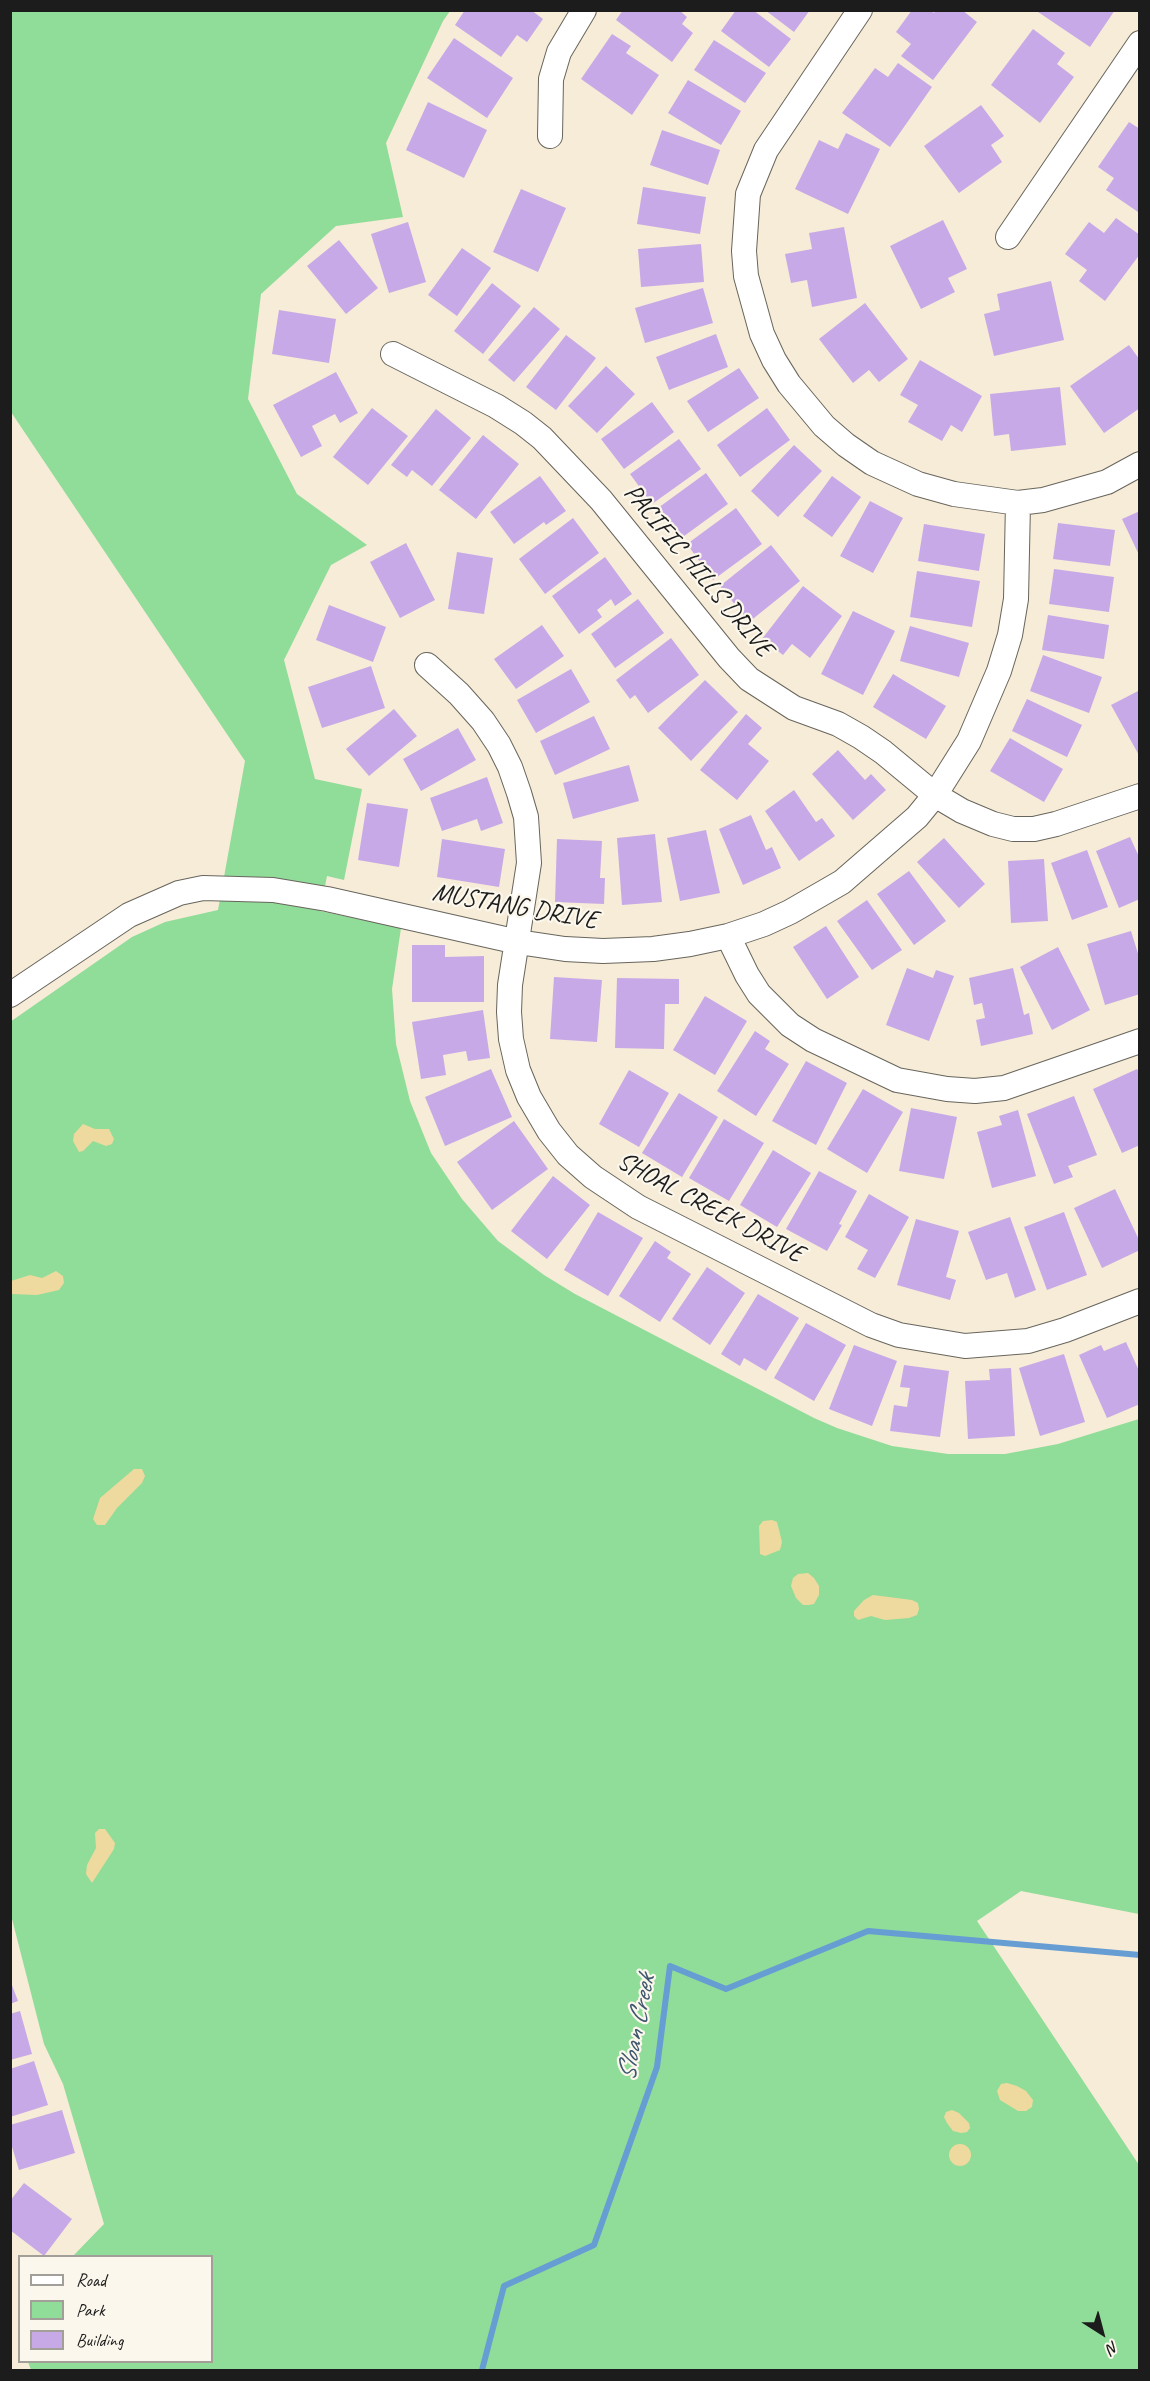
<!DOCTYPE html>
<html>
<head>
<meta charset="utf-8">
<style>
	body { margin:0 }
	#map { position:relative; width:1150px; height:2381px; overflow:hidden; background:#f6ecd7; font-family:Caveat,sans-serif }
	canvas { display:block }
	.frame { position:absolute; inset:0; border:12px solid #1c1c1c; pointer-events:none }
	.legend { position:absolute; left:18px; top:2255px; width:195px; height:108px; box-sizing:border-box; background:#fbf7ec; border:2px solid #a29f99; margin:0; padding:8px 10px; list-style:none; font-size:18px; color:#1c1c1c }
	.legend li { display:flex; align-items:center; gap:12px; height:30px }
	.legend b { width:30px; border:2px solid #a29f99 }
	.north { position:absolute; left:1072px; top:2303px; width:60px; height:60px; -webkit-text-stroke:4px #fbf7ec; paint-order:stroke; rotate:144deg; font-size:16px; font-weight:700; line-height:24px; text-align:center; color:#1c1c1c }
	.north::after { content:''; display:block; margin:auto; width:21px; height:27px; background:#1c1c1c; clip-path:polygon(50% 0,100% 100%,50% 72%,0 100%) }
</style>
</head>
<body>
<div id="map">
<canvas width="1150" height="2381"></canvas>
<div class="frame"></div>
<ul class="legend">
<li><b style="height:8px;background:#fff"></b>Road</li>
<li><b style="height:16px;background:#90dc99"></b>Park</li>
<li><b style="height:16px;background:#c8a9e7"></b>Building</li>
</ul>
<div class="north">N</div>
</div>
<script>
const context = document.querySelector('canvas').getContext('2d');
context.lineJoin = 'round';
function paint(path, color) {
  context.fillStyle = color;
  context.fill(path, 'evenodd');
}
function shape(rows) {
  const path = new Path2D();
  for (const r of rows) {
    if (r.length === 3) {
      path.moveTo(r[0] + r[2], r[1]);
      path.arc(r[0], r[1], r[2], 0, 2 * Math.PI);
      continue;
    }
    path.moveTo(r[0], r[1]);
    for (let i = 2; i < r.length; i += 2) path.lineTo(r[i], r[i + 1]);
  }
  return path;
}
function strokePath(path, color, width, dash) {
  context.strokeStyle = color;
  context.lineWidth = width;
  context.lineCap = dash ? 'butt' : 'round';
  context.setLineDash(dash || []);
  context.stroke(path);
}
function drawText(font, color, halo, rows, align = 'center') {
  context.font = font + ' Caveat,sans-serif';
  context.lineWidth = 4.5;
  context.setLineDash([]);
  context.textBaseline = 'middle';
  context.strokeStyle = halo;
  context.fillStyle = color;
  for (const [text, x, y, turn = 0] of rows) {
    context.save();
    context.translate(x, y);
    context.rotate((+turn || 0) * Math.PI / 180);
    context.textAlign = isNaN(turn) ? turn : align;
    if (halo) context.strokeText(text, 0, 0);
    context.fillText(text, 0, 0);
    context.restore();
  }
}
paint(shape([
	[11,11,450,11,443,21,386,143,403,217,336,226,261,294,248,399,297,494,367,545,331,565,284,660,315,779,362,789,344,880,327,876,320,911,401,928,392,989,396,1044,410,1101,431,1153,462,1199,498,1241,544,1275,575,1294,814,1418,837,1428,892,1446,948,1454,1005,1454,1058,1444,1139,1419,1139,1914,1021,1891,977,1921,1139,2165,1139,2370,31,2370,28,2362,212,2362,212,2256,73,2256,104,2224,63,2084,44,2044,11,1915,10,1022,132,937,165,922,218,910,245,761,11,412]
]), '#90dc99');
paint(shape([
	[83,1124,95,1129,109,1129,114,1139,112,1144,106,1146,93,1141,83,1151,79,1152,73,1141,74,1134],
	[56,1271,63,1276,64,1283,59,1290,37,1295,11,1294,11,1281,30,1275,42,1278],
	[134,1469,142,1469,145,1476,142,1483,117,1508,105,1525,97,1525,93,1519,100,1498],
	[772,1520,777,1522,782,1542,780,1550,765,1556,760,1554,759,1526,763,1521],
	[808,1573,814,1578,819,1586,819,1595,814,1604,809,1605,803,1605,796,1598,791,1586,793,1578,798,1574],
	[873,1595,912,1600,918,1603,919,1609,917,1615,909,1618,885,1620,871,1616,858,1620,854,1616,854,1611,864,1600],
	[99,1829,105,1829,115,1843,114,1849,92,1883,86,1874,87,1865,96,1848,95,1833],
	[1007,2083,1017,2086,1026,2091,1033,2100,1032,2107,1026,2111,1018,2111,1000,2100,997,2091,1001,2084],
	[952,2110,959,2113,969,2123,970,2128,967,2132,961,2133,953,2131,947,2123,944,2117,946,2112],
	[960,2155,11]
]), '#eeda9e');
strokePath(shape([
	[482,2370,504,2286,594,2245,657,2067,670,1966,726,1989,868,1931,1140,1955]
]), '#669dd3', 6);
paint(shape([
	[465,10,531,10,543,19,527,42,517,35,501,57,455,25],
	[623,10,679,10,687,17,682,24,693,33,672,62,616,20],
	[736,10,753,10,791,39,769,67,721,31],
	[765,10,810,10,794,32],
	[912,10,930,10,934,13,936,10,962,10,977,22,933,80,901,56,911,44,896,32],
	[1040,10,1115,10,1090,47,1038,12],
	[1033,29,1065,53,1057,64,1074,77,1040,123,991,85],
	[612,34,631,46,626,53,659,75,632,115,581,79],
	[454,38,513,78,487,118,427,78],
	[714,40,766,73,745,103,694,70],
	[898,63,932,87,890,147,842,113,875,68,888,77],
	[688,80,741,111,721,145,668,113],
	[428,102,487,130,464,178,406,150],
	[981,105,1004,136,991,145,1002,162,959,193,924,146],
	[1129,122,1140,129,1140,210,1138,212,1106,190,1114,178,1098,167],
	[662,130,720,150,708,185,650,165],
	[846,133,880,149,848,214,795,189,819,140,838,149],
	[643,187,706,197,700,234,637,224],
	[521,189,566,208,538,272,493,252],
	[1116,218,1140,235,1140,254,1105,301,1079,281,1087,270,1065,254,1089,222,1104,233],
	[943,220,967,269,948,278,955,292,921,309,890,246],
	[408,222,426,282,389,293,371,234],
	[844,227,857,298,812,307,807,280,791,283,785,254,812,249,809,233],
	[339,240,378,288,346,314,307,266],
	[701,244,704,282,641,287,638,249],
	[462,248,491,268,457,316,428,295],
	[1051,281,1064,340,994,356,984,314,1000,310,997,294],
	[492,283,521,306,483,354,454,331],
	[703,288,713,323,645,343,635,308],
	[865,303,908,359,879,382,869,370,853,383,819,339],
	[534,307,560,329,514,382,488,360],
	[279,310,336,319,329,363,272,354],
	[716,334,728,367,669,390,656,357],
	[566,335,596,358,556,410,526,387],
	[1129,345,1140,360,1140,408,1104,433,1070,386],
	[920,360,982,396,962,432,951,425,942,441,908,422,918,405,900,395],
	[606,366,635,394,597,433,568,406],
	[739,368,759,398,708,432,687,401],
	[336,372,358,413,340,423,335,414,312,426,322,446,301,457,273,405],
	[1060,387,1066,445,1011,451,1009,434,994,436,990,394],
	[652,402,674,432,624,469,601,439],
	[372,408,408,436,368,485,333,457],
	[767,408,790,440,740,477,717,445],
	[436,409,471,438,432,486,412,470,407,477,391,465],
	[483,435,519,464,476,519,439,490],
	[679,439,701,469,652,504,630,474],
	[794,445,822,471,778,517,751,491],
	[706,473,728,504,680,539,658,508],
	[540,476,566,511,546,525,544,522,514,544,490,512],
	[832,476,861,497,832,537,803,516],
	[870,501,903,518,873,573,840,556],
	[736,508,762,544,713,580,687,544],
	[1140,511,1140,557,1122,519],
	[573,518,599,553,545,594,519,559],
	[1058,523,1115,530,1110,566,1053,559],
	[924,524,985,534,979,571,918,561],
	[406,543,435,600,400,618,370,562],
	[771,545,800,581,749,622,720,586],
	[457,552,493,558,484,614,448,609],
	[605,557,632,594,615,606,611,599,597,610,602,617,579,634,552,596],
	[1054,569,1114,577,1109,612,1049,604],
	[917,571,980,581,972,627,910,617],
	[803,586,842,616,810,658,792,644,783,655,762,639],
	[638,599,664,633,615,668,591,634],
	[329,605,386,627,373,662,316,640],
	[853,611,895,631,863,695,821,674],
	[1048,615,1109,625,1104,659,1042,650],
	[542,625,564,656,516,689,494,659],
	[910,626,969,643,959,677,900,661],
	[671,638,699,675,648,713,635,695,630,699,616,680],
	[1043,655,1102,677,1089,713,1030,691],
	[371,666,385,708,322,728,308,687],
	[571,669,590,702,536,733,517,700],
	[893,674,946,706,926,739,873,707],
	[705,680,738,712,691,761,658,728],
	[1140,690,1140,757,1111,705],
	[1027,699,1082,725,1067,757,1012,731],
	[394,709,417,736,369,776,346,749],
	[746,714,762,728,748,744,769,761,737,800,700,770],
	[594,716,610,749,555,775,540,741],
	[458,728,476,760,421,791,403,759],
	[1010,738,1063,769,1044,802,990,771],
	[838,750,865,780,871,774,886,790,853,820,812,774],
	[629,765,639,801,573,819,563,783],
	[487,777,503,823,481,831,477,819,442,831,430,798],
	[794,790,816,822,822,818,835,836,799,861,765,811],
	[367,803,408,809,399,867,358,860],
	[751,815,766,850,772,847,781,868,743,885,719,829],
	[706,830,720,893,680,901,667,838],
	[655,834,662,902,622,905,617,838],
	[1130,837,1140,859,1140,899,1119,908,1096,851],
	[944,838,985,884,959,908,917,862],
	[442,839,505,849,499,887,437,877],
	[557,839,602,841,600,878,605,878,604,904,555,902],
	[1087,850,1108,907,1072,920,1051,863],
	[1044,859,1048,921,1011,923,1008,861],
	[909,871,946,921,914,945,877,894],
	[867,900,902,950,872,970,837,921],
	[826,926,859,977,827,999,793,947],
	[1131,931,1140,960,1140,994,1105,1005,1087,944],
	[412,945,445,945,445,957,484,956,484,1002,412,1002],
	[1058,947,1090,1010,1052,1030,1020,967],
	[907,968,933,978,936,970,954,976,929,1041,886,1025],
	[1013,968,1024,1015,1029,1013,1033,1034,981,1046,976,1020,985,1018,982,1003,974,1005,969,978],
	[554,977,602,980,597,1042,550,1039],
	[617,978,679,979,679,1004,665,1004,664,1049,615,1048],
	[705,996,747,1021,715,1075,673,1050],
	[483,1010,490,1058,468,1061,466,1051,443,1055,446,1075,421,1079,412,1022],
	[755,1031,770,1041,765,1049,789,1064,756,1116,717,1091],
	[806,1061,847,1083,816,1145,772,1121],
	[491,1069,512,1117,445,1146,425,1097],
	[1137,1069,1140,1074,1140,1145,1122,1153,1093,1089],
	[629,1070,669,1093,639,1147,599,1124],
	[863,1089,903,1112,867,1173,827,1149],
	[679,1093,718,1117,682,1177,642,1153],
	[1074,1096,1097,1155,1068,1166,1073,1177,1054,1184,1027,1114],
	[911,1108,957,1117,944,1179,899,1171],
	[1018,1110,1036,1176,992,1188,977,1132,1002,1125,999,1116],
	[724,1119,764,1143,729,1201,689,1178],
	[514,1121,548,1169,492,1210,457,1162],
	[773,1150,811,1173,777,1227,740,1205],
	[819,1171,857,1191,839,1224,842,1225,827,1251,786,1229],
	[553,1176,590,1205,547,1259,511,1231],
	[1115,1189,1140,1242,1140,1250,1102,1268,1074,1208],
	[869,1194,909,1217,875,1278,857,1269,868,1250,845,1237],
	[598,1212,643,1238,608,1296,564,1270],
	[1064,1212,1087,1275,1047,1290,1024,1227],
	[1010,1217,1036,1290,1015,1298,1007,1273,986,1280,968,1232],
	[916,1219,959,1231,946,1277,956,1280,950,1300,897,1285],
	[655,1241,671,1252,667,1258,691,1274,660,1322,619,1296],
	[707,1267,745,1293,710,1345,672,1319],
	[758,1294,799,1318,766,1371,744,1358,740,1366,721,1354],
	[806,1323,846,1345,814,1401,774,1378],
	[1126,1342,1140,1373,1140,1404,1107,1418,1079,1355,1101,1345,1104,1351],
	[854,1345,897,1361,872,1426,829,1409],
	[1064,1354,1085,1422,1040,1436,1019,1368],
	[904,1365,949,1371,940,1437,890,1431,894,1405,907,1407,910,1388,900,1387],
	[1011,1368,1015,1436,968,1439,965,1381,990,1380,989,1369],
	[10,1980,18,2001,10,2004],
	[20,2011,32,2054,10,2060,10,2014],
	[34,2061,48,2105,10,2117,10,2069],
	[62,2110,75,2153,19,2170,10,2140,10,2125],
	[24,2183,72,2219,44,2256,10,2230,10,2201]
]), '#c8a9e7');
const minor = shape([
	[860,10,766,150,748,194,744,251,746,276,762,334,774,360,789,384,824,426,846,445,872,463,918,484,954,494,1018,503,1043,500,1107,482,1140,464],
	[550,136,551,79,559,52,584,10],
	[1008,237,1140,43],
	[393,354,496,406,523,423,542,438,601,500,729,658,749,679,794,708,838,724,861,737,883,752,935,795,962,811,993,824,1013,829,1034,829,1056,824,1140,796],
	[427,665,459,694,483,721,499,745,510,767,519,793,526,817,529,863,510,985,509,1012,511,1039,518,1070,529,1097,549,1131,568,1155,593,1177,638,1207,871,1325,899,1335,965,1346,1028,1341,1065,1330,1140,1301],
	[728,936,747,975,759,994,790,1025,813,1040,897,1080,947,1089,975,1091,1004,1088,1140,1041],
	[10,995,129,915,179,893,203,888,273,890,327,899,518,942,565,949,603,951,653,949,690,944,728,936,764,924,790,912,842,882,917,817,935,795,969,741,999,671,1010,635,1016,599,1018,503]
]);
strokePath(minor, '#68655d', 26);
strokePath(minor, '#fff', 24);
drawText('26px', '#1c1c1c', '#fbf7ec', [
	["PACIFIC HILLS DRIVE",698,571,50],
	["MUSTANG DRIVE",515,907,10],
	["SHOAL CREEK DRIVE",710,1208,28]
]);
drawText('italic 27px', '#3d566e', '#fbf7ec', [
	["Sloan Creek",637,2028,-79]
]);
</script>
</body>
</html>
